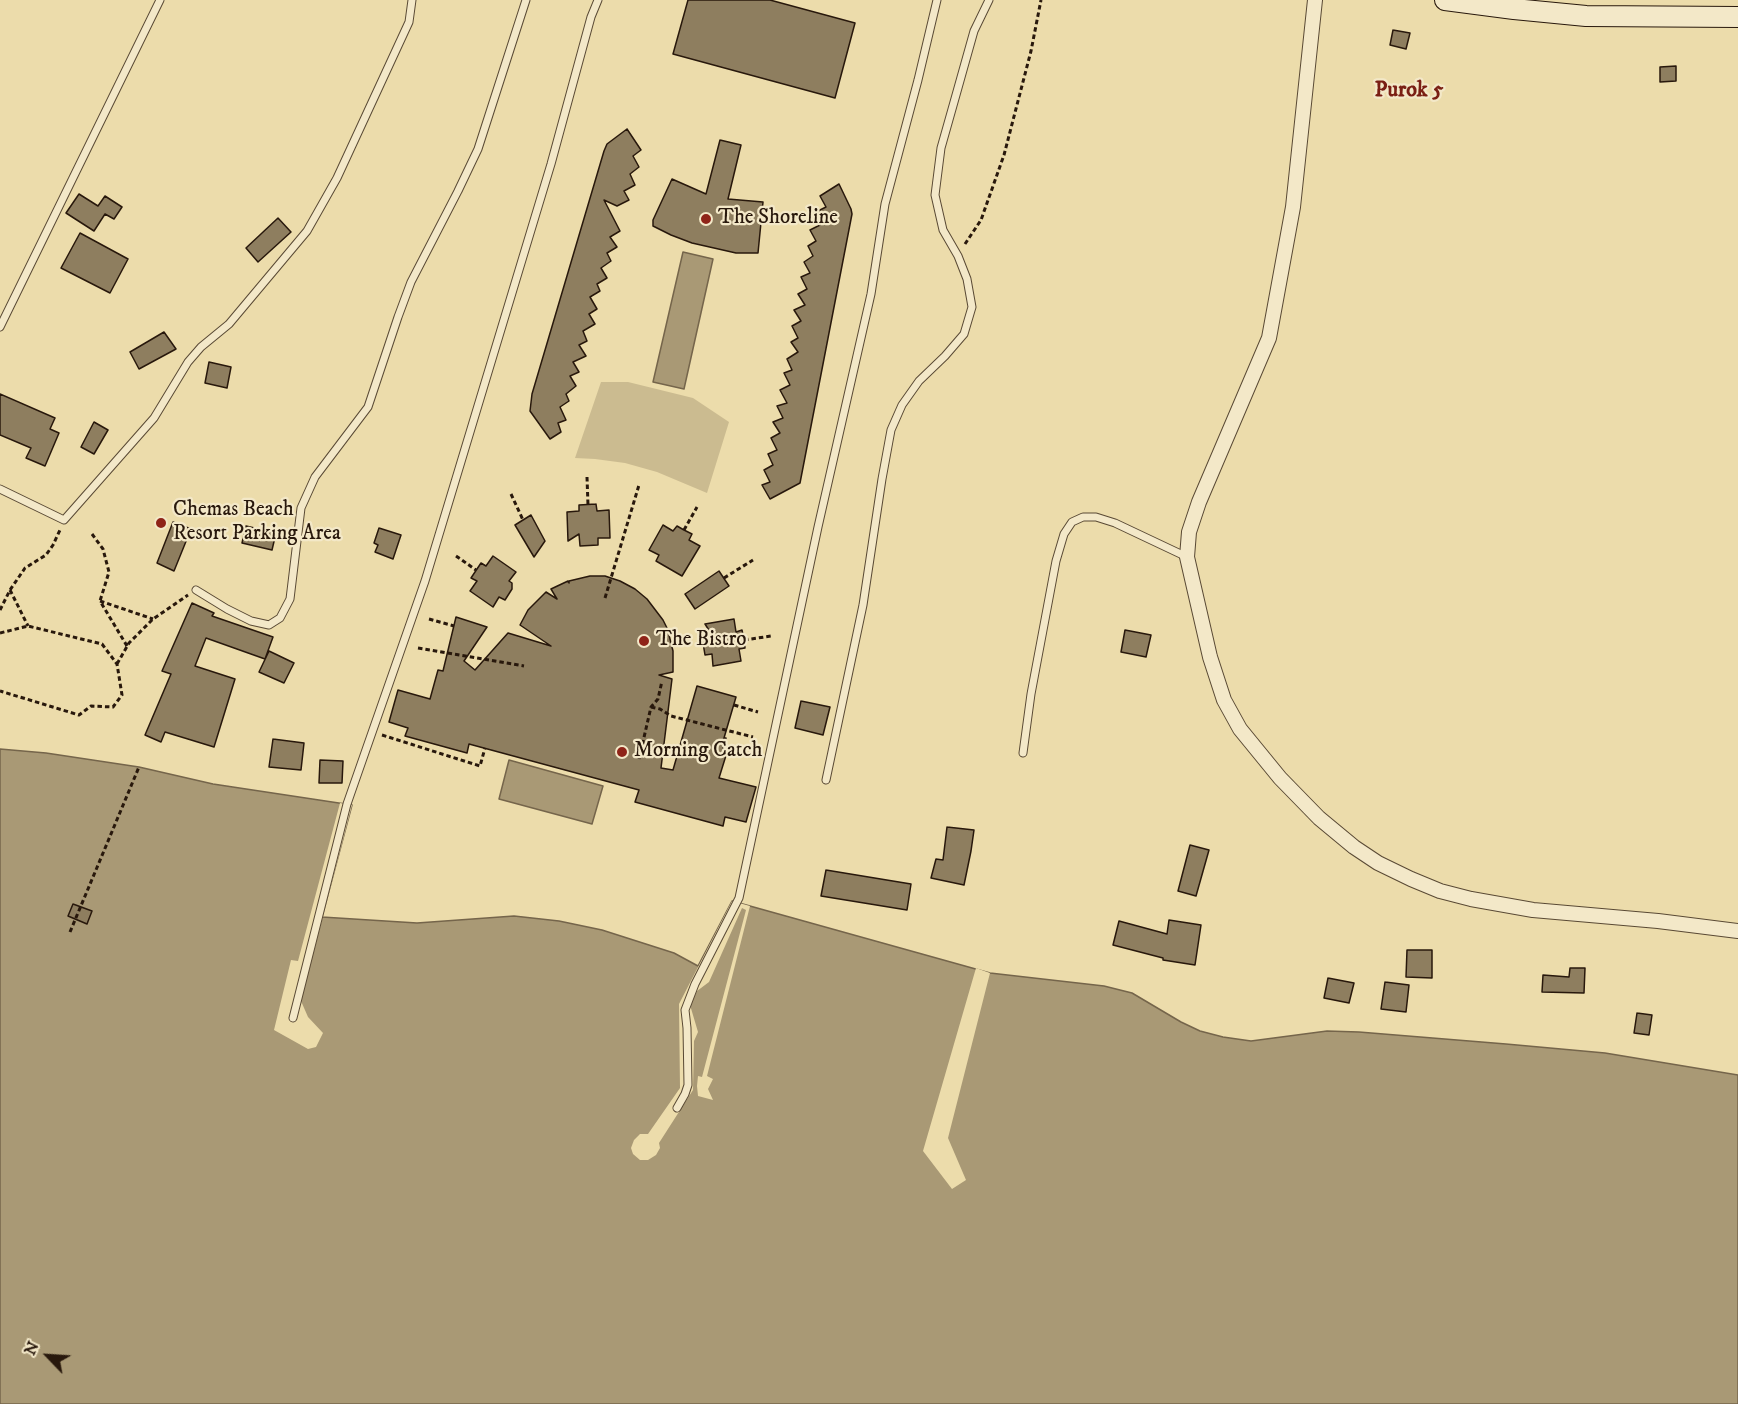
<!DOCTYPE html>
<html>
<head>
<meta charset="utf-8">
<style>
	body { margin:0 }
	#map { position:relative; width:1738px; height:1404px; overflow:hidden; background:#ecdcab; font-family:"IM FELL DW Pica",serif }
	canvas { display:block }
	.north { position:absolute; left:18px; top:1326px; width:60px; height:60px; -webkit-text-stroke:4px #f3e8c8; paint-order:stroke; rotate:295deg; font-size:16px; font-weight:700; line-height:24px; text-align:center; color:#28180c }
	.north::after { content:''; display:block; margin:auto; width:21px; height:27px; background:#28180c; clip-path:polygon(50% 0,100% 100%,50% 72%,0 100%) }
</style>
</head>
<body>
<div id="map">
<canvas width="1738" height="1404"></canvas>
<div class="north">N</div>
</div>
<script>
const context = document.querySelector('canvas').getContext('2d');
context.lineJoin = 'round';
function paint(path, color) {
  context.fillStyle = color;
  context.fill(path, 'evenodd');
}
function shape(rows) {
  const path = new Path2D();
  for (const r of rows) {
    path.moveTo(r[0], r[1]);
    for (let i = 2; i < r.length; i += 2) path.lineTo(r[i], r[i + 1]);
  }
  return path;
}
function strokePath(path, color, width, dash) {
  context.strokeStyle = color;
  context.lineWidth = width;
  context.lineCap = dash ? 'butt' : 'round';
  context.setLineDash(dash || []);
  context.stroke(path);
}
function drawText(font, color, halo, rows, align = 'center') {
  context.font = font + ' "IM FELL DW Pica",serif';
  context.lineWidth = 4.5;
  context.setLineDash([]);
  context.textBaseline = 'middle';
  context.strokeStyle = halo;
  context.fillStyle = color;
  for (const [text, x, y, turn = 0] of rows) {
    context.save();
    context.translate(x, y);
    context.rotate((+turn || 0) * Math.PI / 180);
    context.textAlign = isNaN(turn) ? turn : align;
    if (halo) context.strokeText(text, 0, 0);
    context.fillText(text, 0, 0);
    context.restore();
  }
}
paint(shape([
	[601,382,628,382,693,398,729,422,707,493,657,472,625,463,595,459,575,458]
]), '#cbbb90');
const water = shape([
	[683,252,713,259,684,389,653,382,683,252],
	[0,749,46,753,139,767,213,784,352,805,322,917,417,923,514,916,559,921,602,930,674,953,698,966,732,901,990,973,1104,986,1132,993,1181,1022,1200,1031,1223,1037,1251,1041,1327,1031,1359,1032,1506,1044,1605,1053,1738,1075,1738,1404,0,1404,0,749],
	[509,760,603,786,592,824,499,799,509,760]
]);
paint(water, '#a99975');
strokePath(water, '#75654b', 1.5);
paint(shape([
	[340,803,352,805,301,1001,308,1017,323,1033,316,1047,308,1049,274,1030,291,960,298,961],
	[732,901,750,906,707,1076,713,1079,708,1089,713,1100,698,1096,697,1086,698,1076,702,1077,746,910,742,908,709,982,697,991,690,1005,698,1032,694,1041,693,1090,659,1143,660,1148,656,1155,648,1160,640,1160,633,1154,631,1148,634,1140,640,1134,648,1134,680,1088,679,1004],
	[976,968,990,973,948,1138,966,1180,952,1189,923,1151]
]), '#ecdcab');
const building = shape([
	[688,0,770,0,855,23,835,98,673,54,688,0],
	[1393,30,1410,33,1406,49,1390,45,1393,30],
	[1676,66,1676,81,1660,82,1660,67,1676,66],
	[627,129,641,150,633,156,639,167,630,174,635,185,624,191,629,200,617,206,604,200,620,231,610,237,617,247,607,253,611,261,601,268,607,278,597,284,600,291,590,297,597,309,589,314,595,324,583,331,587,341,579,345,586,356,573,362,579,372,570,376,576,386,566,394,569,401,560,407,566,420,558,423,561,432,550,439,530,411,532,394,604,151,607,144,627,129],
	[720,140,741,145,728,199,763,202,758,253,736,253,692,243,671,235,653,226,653,220,672,179,706,194,720,140],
	[839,184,851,209,852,214,800,483,770,499,762,485,770,482,764,470,773,465,768,454,777,450,771,438,780,433,773,422,783,418,777,406,787,403,780,390,790,385,784,373,792,370,787,359,798,352,791,342,798,338,792,326,801,321,794,310,805,305,798,294,807,289,801,277,810,273,804,262,813,256,808,246,816,241,810,230,820,225,814,213,826,207,820,196,839,184],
	[79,194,98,206,105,196,122,207,114,219,105,214,94,231,66,213,79,194],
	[278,218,291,232,258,262,246,248,278,218],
	[80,233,128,259,110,293,61,268,80,233],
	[164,332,176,349,139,369,130,352,164,332],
	[209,362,231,367,227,388,205,383,209,362],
	[0,394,55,418,50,429,59,433,45,466,26,458,31,448,0,435,0,394],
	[94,422,108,430,94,454,81,447,94,422],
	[596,504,597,511,609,510,610,538,598,538,598,545,580,546,579,534,568,541,567,512,579,511,579,505,596,504],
	[531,515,545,541,534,557,515,525,531,515],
	[173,522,191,529,174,571,157,563,173,522],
	[663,525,673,531,677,526,684,530,692,534,689,540,700,546,682,576,656,561,659,555,649,550,663,525],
	[246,526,276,533,272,550,242,543,246,526],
	[379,528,401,535,393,559,375,552,378,545,374,543,379,528],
	[493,556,516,572,509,581,512,583,512,589,505,600,499,597,493,607,470,591,477,581,471,578,481,563,486,566,493,556],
	[719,571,729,586,695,609,685,594,719,571],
	[590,576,605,576,620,581,635,589,647,599,663,620,667,628,662,632,668,631,673,651,673,672,659,675,672,679,661,768,673,770,697,686,736,697,724,738,726,738,723,748,728,749,719,778,756,787,746,822,725,817,723,826,635,802,639,790,469,744,467,753,405,736,408,728,389,722,398,690,430,699,438,670,443,671,456,617,487,627,464,661,475,670,508,633,551,646,520,625,528,610,546,592,557,599,551,589,568,581,569,583,569,581,590,576],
	[192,603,214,613,212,616,273,637,265,659,206,638,195,666,235,679,214,747,165,732,161,742,145,735,171,674,162,671,192,603],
	[734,619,736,632,742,630,744,640,745,648,739,649,741,661,713,666,712,654,705,655,702,637,712,635,705,624,734,619],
	[1125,630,1151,635,1146,657,1121,652,1125,630],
	[269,651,294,663,284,683,259,672,269,651],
	[801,701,830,707,823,735,795,728,801,701],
	[273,739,304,743,301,770,269,767,273,739],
	[320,760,343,761,342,783,319,783,320,760],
	[947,827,974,830,971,851,964,885,931,878,936,859,943,860,947,827],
	[1190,845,1209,850,1196,896,1178,891,1190,845],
	[826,870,911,884,907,910,821,896,826,870],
	[73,904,92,911,87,924,68,916,73,904],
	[1169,920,1201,925,1195,965,1163,960,1163,958,1113,945,1119,921,1167,934,1169,920],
	[1407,950,1432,950,1432,978,1406,977,1407,950],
	[1570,968,1585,968,1584,993,1542,992,1543,975,1569,977,1570,968],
	[1328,978,1354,983,1349,1003,1324,998,1328,978],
	[1385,982,1409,985,1406,1012,1381,1009,1385,982],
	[1637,1013,1652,1015,1649,1035,1634,1033,1637,1013]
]);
paint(building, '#8e7e5f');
strokePath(building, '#28180c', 1.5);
const service = shape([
	[0,327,160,0],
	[0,489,64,520,154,418,188,362,201,347,229,324,307,231,337,178,409,22,412,0],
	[196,590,227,609,251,621,269,625,280,618,290,599,301,508,315,477,368,407,398,317,411,282,458,191,478,149,526,0],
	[1023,753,1031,694,1056,561,1064,534,1072,522,1083,517,1096,517,1115,523,1187,557],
	[826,780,863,605,882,479,891,430,902,405,919,381,945,356,964,334,972,307,967,279,958,256,943,230,935,195,941,148,956,95,974,31,989,0],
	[293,1018,347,804,425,581,551,164,591,17,598,0],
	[677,1108,685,1094,688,1085,687,1028,685,1010,695,984,739,898,818,527,871,294,885,204,918,80,937,0]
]);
const minor = shape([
	[1315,0,1293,207,1269,338,1199,502,1189,532,1187,557,1210,657,1224,700,1240,729,1280,778,1319,818,1354,847,1378,863,1411,879,1440,891,1471,899,1533,910,1658,921,1738,931]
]);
const secondary = shape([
	[1445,0,1514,9,1586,16,1738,17]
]);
strokePath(service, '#594934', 9);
strokePath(minor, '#594934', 16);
strokePath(secondary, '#28180c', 22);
strokePath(shape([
	[965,244,981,220,1004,155,1031,51,1041,0],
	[587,477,588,505],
	[511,494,523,520],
	[684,530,697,507],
	[92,534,103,549,109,572,100,601],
	[456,556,476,570],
	[724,578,753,560],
	[10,590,28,626],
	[605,598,639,485],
	[0,610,10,590,25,568,46,555,53,545,60,530],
	[429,619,454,626],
	[0,633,28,626,102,644,117,664,122,695,113,707,91,706,79,715,0,691],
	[744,640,771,636],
	[127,646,100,601,153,619],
	[418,648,524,666],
	[117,664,129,643,153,619,188,595],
	[734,705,758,712],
	[651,707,660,709,671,716,753,737],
	[382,735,480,766,485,748],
	[639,759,651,707,658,699,662,681],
	[70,932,139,767]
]), '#28180c', 3, [4.5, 3]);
strokePath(service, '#f3e8c8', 7);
strokePath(minor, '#f3e8c8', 14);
strokePath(secondary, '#f3e8c8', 20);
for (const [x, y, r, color] of [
	[706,219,6,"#8f2418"],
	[161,523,6,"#8f2418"],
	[644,641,6,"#8f2418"],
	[622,752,6,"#8f2418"]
]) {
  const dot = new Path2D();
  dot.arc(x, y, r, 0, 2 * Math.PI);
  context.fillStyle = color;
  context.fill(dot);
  strokePath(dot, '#f3e8c8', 2);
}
drawText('21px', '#28180c', '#f3e8c8', [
	["The Shoreline",718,219],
	["Chemas Beach",173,511],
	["Resort Parking Area",173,535],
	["The Bistro",656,641],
	["Morning Catch",634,752]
], 'left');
drawText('bold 22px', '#7a1f14', '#f3e8c8', [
	["Purok 5",1409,91]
]);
</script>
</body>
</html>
